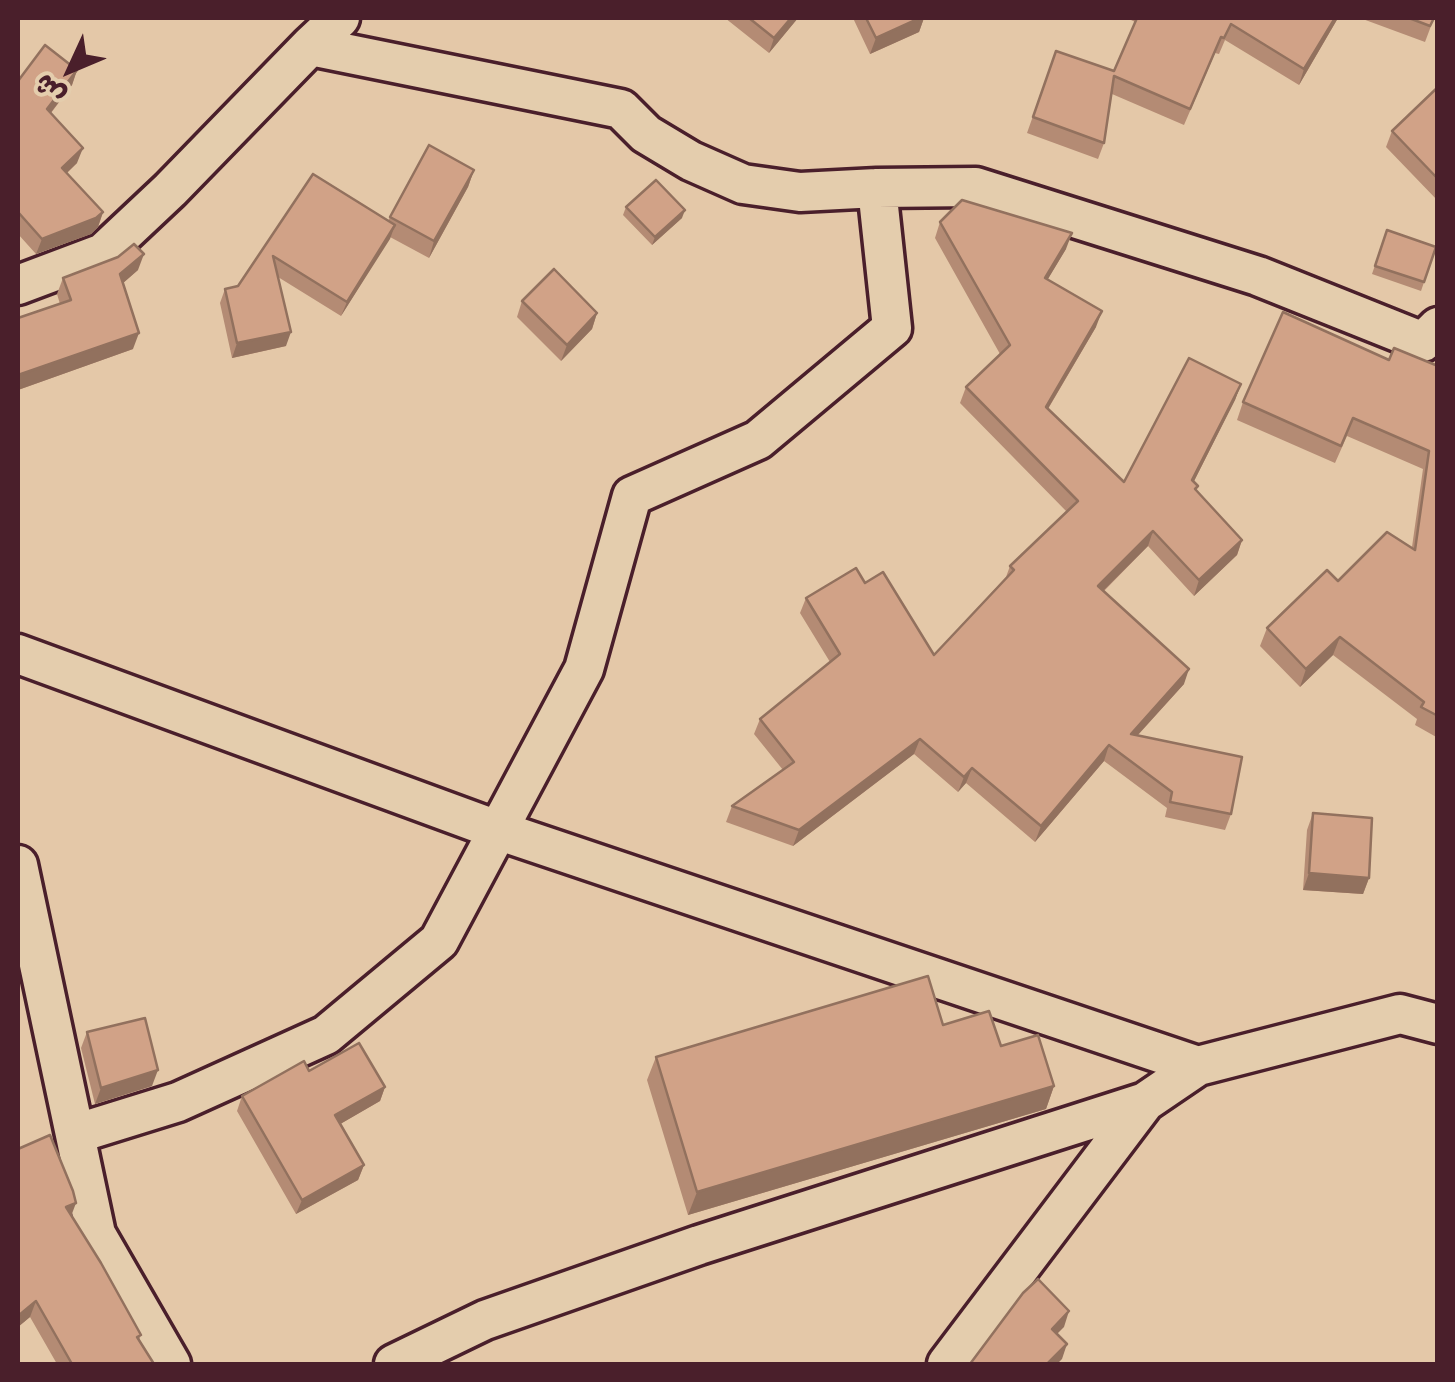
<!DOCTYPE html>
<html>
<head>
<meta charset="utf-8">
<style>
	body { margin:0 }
	#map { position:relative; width:1455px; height:1382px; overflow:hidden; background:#e4c8a8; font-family:"Playpen Sans","Playpen Sans Arabic",sans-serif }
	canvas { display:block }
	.frame { position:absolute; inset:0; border:20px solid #4a1f2b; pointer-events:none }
	.north { position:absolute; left:20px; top:20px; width:100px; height:100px; -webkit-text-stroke:8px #e4cdad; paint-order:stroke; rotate:226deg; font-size:28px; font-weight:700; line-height:40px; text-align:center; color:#4a1f2b }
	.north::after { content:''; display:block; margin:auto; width:35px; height:45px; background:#4a1f2b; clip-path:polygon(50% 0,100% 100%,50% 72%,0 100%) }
</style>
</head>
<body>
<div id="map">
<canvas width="1455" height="1382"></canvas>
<div class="frame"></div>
<div class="north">ش</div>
</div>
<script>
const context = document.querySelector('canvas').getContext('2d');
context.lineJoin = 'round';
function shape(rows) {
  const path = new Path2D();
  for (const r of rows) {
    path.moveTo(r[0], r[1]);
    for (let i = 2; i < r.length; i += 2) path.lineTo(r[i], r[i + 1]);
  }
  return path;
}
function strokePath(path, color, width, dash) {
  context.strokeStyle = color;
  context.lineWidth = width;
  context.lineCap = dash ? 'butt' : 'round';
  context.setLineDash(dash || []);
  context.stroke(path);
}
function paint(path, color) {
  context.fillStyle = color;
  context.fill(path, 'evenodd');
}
const street = shape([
	[310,46,340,18],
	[18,285,103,253,170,190,310,46,621,109,646,134,691,161,743,184,800,192,877,188,976,187,1258,276,1423,342,1438,327],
	[18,654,500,831,1198,1066],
	[18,865,96,1234,171,1364],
	[75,1134,178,1102,326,1035,439,941,584,669,632,496,758,440,892,328,877,188],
	[394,1364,485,1320,699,1245,1145,1102],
	[947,1364,1145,1102,1198,1066,1400,1014,1438,1024]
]);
strokePath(street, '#4a1f2b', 45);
strokePath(street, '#e4cdad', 38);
paint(shape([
	[725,18,798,18,769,53],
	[853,18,924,18,919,32,870,54],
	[1127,18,1338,18,1299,85,1225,40,1219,54,1215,53,1184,125,1112,94,1104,143,1098,159,1027,133,1056,51,1114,71,1135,22],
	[1360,18,1434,18,1425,42],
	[77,70,72,85,51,113,77,163,67,173,103,212,98,227,91,234,36,254,18,234,18,81],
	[1438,87,1438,201,1386,147,1392,131],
	[474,170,468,187,429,258,390,237,341,316,278,277,286,346,232,358,220,303,225,289,238,286,313,174,388,221,390,217],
	[626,207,682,218,652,245,623,215],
	[940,222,1066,249,1047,280,1096,327,1048,409,1124,482,1241,384,1235,400,1194,481,1198,486,1196,491,1242,540,1237,555,1194,596,1148,546,1104,591,1184,684,1138,735,1231,814,1225,830,1165,817,1167,808,1104,761,1035,842,966,783,958,792,914,754,793,846,726,822,732,806,783,770,754,734,760,719,830,662,800,613,806,598,865,583,934,655,1006,577,1010,566,1067,512,960,403,966,387,1000,354,935,238],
	[1387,230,1436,247,1421,291,1372,274],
	[138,270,123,283,133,349,18,390,18,318,60,304,57,294,63,278],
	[522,301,597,313,592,329,561,361,517,317],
	[1389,360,1438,366,1438,738,1415,725,1417,719,1333,655,1300,687,1260,646,1267,628,1338,581,1412,547,1423,469,1347,436,1335,463,1237,420,1243,402],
	[1313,813,1369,878,1363,894,1303,890,1307,830],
	[943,1025,1001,1046,1054,1086,1046,1109,688,1215,647,1080,656,1057],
	[87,1032,152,1086,95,1104,81,1048],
	[309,1071,385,1087,380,1101,340,1124,364,1165,358,1180,296,1214,237,1111,242,1096],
	[18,1149,71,1215,141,1335,139,1340,154,1364,57,1364,30,1317,18,1327]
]), '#b48b74');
paint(shape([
	[791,18,798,18,769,53,774,38],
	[920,18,924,18,919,32,870,54,876,38],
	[1335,18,1338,18,1299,85,1304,69],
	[77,70,72,85,42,124,47,109],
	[83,148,77,163,56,183,62,168],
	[474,170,468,187,429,258,434,241],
	[685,210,682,218,652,245,655,237],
	[103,212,98,227,91,234,36,254,42,239],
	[395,225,390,239,341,316,347,302],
	[1072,233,1066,249,1039,294,1045,278],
	[144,254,138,270,114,291,120,274],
	[1102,311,1096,327,1040,422,1046,407],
	[597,313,592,329,561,361,567,345],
	[291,332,286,346,232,358,237,343],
	[139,333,133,349,18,390,18,375],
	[1241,384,1235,400,1187,495,1192,480],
	[1153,531,1148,546,1093,601,1098,586],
	[1242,540,1237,555,1194,596,1199,580],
	[1340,637,1333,655,1300,687,1306,669],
	[1189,669,1184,684,1125,749,1131,734],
	[920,739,914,754,793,846,799,830],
	[1109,745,1104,761,1035,842,1041,826],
	[972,768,966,783,958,792,964,777],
	[1309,873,1369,878,1363,894,1303,890],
	[158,1070,152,1086,95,1104,101,1088],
	[1054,1086,1046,1109,688,1215,697,1192],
	[385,1087,380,1101,330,1130,335,1115],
	[364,1165,358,1180,296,1214,302,1200],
	[76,1203,70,1219,66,1207],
	[36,1301,30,1317,18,1327,18,1316],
	[1069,1311,1064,1327,1047,1344,1052,1329],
	[1067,1344,1062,1359,1057,1364,1047,1364]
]), '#92715e');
const building = shape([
	[749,18,791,18,774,38,749,18],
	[866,18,920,18,876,38,866,18],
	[1137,18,1335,18,1304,69,1231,24,1224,38,1221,37,1190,109,1114,76,1104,143,1033,117,1056,51,1114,71,1137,18],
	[1409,18,1434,18,1430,26,1409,18],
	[45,45,77,70,47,109,83,148,62,168,103,212,96,218,42,239,18,212,18,81,45,45],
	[1438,87,1438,179,1392,131,1438,87],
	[429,145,474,170,434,241,390,217,429,145],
	[313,174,395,225,347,302,273,256,291,332,237,343,225,289,238,286,313,174],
	[656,180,685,210,655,237,626,207,656,180],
	[962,200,1072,233,1045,278,1102,311,1046,407,1124,482,1189,358,1241,384,1192,480,1198,486,1195,489,1242,540,1199,580,1153,531,1098,586,1189,669,1131,734,1242,757,1231,814,1170,802,1172,792,1109,745,1041,826,972,768,964,777,920,739,799,830,732,806,794,762,760,719,840,654,806,598,856,568,865,583,883,572,934,655,1014,570,1010,566,1078,501,966,387,1010,345,940,222,962,200],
	[1387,230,1436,247,1424,282,1375,266,1387,230],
	[134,244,144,254,120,274,139,333,18,375,18,318,71,300,63,278,118,257,134,244],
	[554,269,597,313,567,345,522,301,554,269],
	[1283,312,1389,360,1394,348,1438,366,1438,716,1421,707,1424,702,1340,637,1306,669,1267,628,1327,570,1338,581,1387,532,1415,550,1429,451,1353,418,1341,446,1243,402,1283,312],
	[1313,813,1372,818,1369,878,1309,873,1313,813],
	[928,976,943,1025,989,1011,1001,1046,1038,1035,1054,1086,697,1192,656,1057,928,976],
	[145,1018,158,1070,101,1088,87,1032,145,1018],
	[359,1043,385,1087,335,1115,364,1165,302,1200,242,1096,304,1061,309,1071,359,1043],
	[50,1135,73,1191,76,1203,66,1207,101,1263,141,1335,137,1337,154,1364,72,1364,36,1301,18,1316,18,1149,50,1135],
	[1038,1279,1069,1311,1052,1329,1067,1344,1047,1364,970,1364,1023,1293,1038,1279]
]);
paint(building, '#d1a287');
strokePath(building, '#92715e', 2.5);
</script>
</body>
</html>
